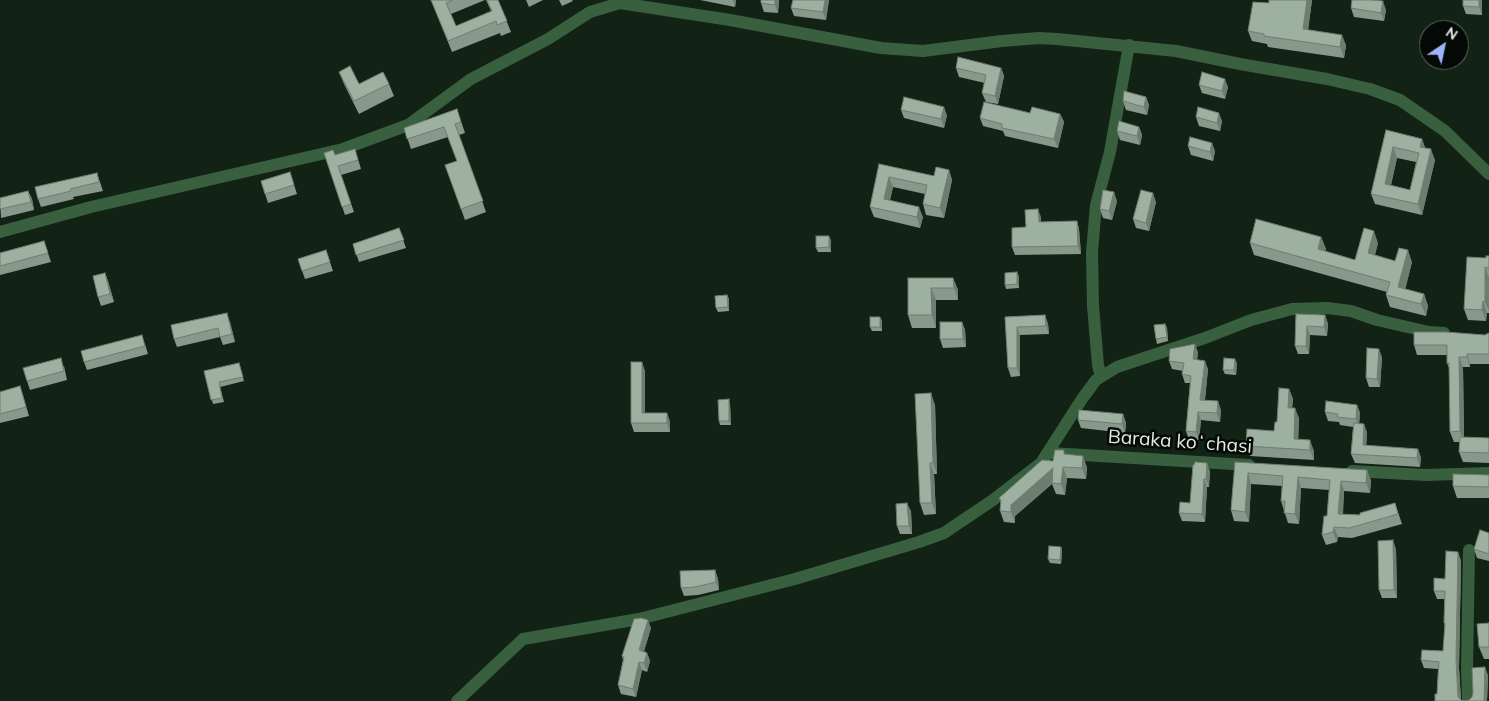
<!DOCTYPE html>
<html>
<head>
<meta charset="utf-8">
<style>
	body { margin:0 }
	#map { position:relative; width:1489px; height:701px; overflow:hidden; background:#122215; font-family:Mulish,sans-serif }
	canvas { display:block }
	.north { position:absolute; left:1419px; top:20px; width:50px; height:50px; box-sizing:border-box; background:#040905; border:1px solid #5d645e; border-radius:50%; rotate:34deg; font-size:14px; font-weight:700; line-height:20px; text-align:center; color:#e2ede3 }
	.north::after { content:''; display:block; margin:auto; width:18px; height:22px; background:#9db4fd; clip-path:polygon(50% 0,100% 100%,50% 72%,0 100%) }
</style>
</head>
<body>
<div id="map">
<canvas width="1489" height="701"></canvas>
<div class="north">N</div>
</div>
<script>
const context = document.querySelector('canvas').getContext('2d');
context.lineJoin = 'round';
function shape(rows) {
  const path = new Path2D();
  for (const r of rows) {
    path.moveTo(r[0], r[1]);
    for (let i = 2; i < r.length; i += 2) path.lineTo(r[i], r[i + 1]);
  }
  return path;
}
function strokePath(path, color, width, dash) {
  context.strokeStyle = color;
  context.lineWidth = width;
  context.lineCap = dash ? 'butt' : 'round';
  context.setLineDash(dash || []);
  context.stroke(path);
}
function paint(path, color) {
  context.fillStyle = color;
  context.fill(path, 'evenodd');
}
function drawText(font, color, halo, rows, align = 'center') {
  context.font = font + ' Mulish,sans-serif';
  context.lineWidth = 5;
  context.setLineDash([]);
  context.textBaseline = 'middle';
  context.strokeStyle = halo;
  context.fillStyle = color;
  for (const [text, x, y, turn = 0] of rows) {
    context.save();
    context.translate(x, y);
    context.rotate((+turn || 0) * Math.PI / 180);
    context.textAlign = isNaN(turn) ? turn : align;
    if (halo) context.strokeText(text, 0, 0);
    context.fillText(text, 0, 0);
    context.restore();
  }
}
strokePath(shape([
	[0,232,91,207,343,149,408,125,471,79,548,39,590,12,620,3,730,20,881,48,923,51,1002,41,1039,38,1057,39,1176,51,1240,64,1327,79,1370,89,1400,100,1445,131,1489,174],
	[1101,377,1098,365,1093,306,1092,252,1096,205,1110,152,1129,45],
	[1050,453,1249,465],
	[1352,471,1426,475,1489,473],
	[457,701,523,639,639,619,795,579,919,542,944,533,993,500,1041,463,1082,399,1096,380,1117,367,1205,338,1251,320,1292,309,1327,308,1351,311,1377,320,1429,332,1444,333],
	[1468,701,1467,668,1469,550]
]), '#385f3e', 12);
paint(shape([
	[431,0,485,0,451,14,456,26,491,11,486,0,498,0,511,32,501,36,500,33,452,52],
	[526,0,543,0,529,7],
	[559,0,572,0,573,1,562,6],
	[700,0,736,0,735,7],
	[779,0,778,13,764,12,761,3],
	[793,0,829,0,826,20,794,16,791,8],
	[1269,0,1312,0,1308,30,1346,45,1344,58,1268,47,1267,44,1252,41,1248,31,1269,3],
	[1463,0,1482,0,1482,15,1466,14,1463,6],
	[1351,8,1386,10,1384,21,1354,17],
	[956,68,1001,68,1004,76,998,104,986,102,982,93,985,83,959,77],
	[339,72,359,84,389,84,394,96,359,114,344,84],
	[1199,85,1228,87,1225,99,1202,93],
	[1146,97,1149,105,1147,115,1126,110,1123,101],
	[457,109,465,133,459,135,486,212,465,220,445,165,457,161,448,137,411,149,404,128],
	[901,110,947,115,944,128,904,118],
	[1030,113,1060,114,1064,122,1058,148,1005,136,1003,131,983,126,980,118],
	[1196,117,1222,121,1220,131,1199,126],
	[1139,127,1142,135,1140,145,1120,140,1117,131],
	[1386,130,1422,139,1425,148,1435,160,1422,215,1375,204,1371,194],
	[1397,158,1416,162,1410,190,1391,185],
	[1188,146,1215,151,1213,161,1191,155],
	[355,149,361,169,341,175,354,212,345,215,324,153,335,155],
	[879,164,934,176,949,170,952,180,944,218,926,215,923,204,925,194,893,187,890,200,923,217,920,228,874,217,870,207],
	[290,172,297,194,268,203,261,181],
	[97,173,103,191,73,197,74,199,41,207,38,199],
	[28,191,32,199,34,210,1,218,0,198],
	[1117,201,1112,220,1103,218,1100,209],
	[1156,202,1149,231,1136,228,1133,219],
	[1041,217,1041,222,1077,221,1079,229,1081,254,1015,255,1012,247,1026,227],
	[399,228,406,248,359,262,353,244],
	[1321,237,1326,249,1325,251,1355,260,1378,243,1375,255,1395,261,1412,262,1405,289,1424,294,1428,306,1426,316,1390,307,1386,295,1387,292,1254,255,1250,243],
	[831,240,831,252,818,252,816,248],
	[44,241,51,262,0,275,0,253],
	[326,250,333,271,305,279,298,259],
	[1489,256,1489,313,1487,313,1486,321,1468,320,1464,309,1486,258],
	[1017,272,1019,277,1019,288,1006,289,1005,285],
	[105,273,108,281,114,302,101,306,98,297],
	[908,278,953,278,958,290,958,300,936,300,936,328,912,328,908,315],
	[727,295,729,299,729,311,718,312,716,308],
	[1296,314,1325,315,1328,324,1327,336,1310,335,1309,354,1298,354,1295,346],
	[1045,315,1048,324,1049,334,1020,335,1020,376,1011,377,1008,368,1005,317],
	[880,317,882,321,882,331,872,331,870,327],
	[230,322,235,342,223,345,220,337,177,347,174,339],
	[962,322,965,330,966,347,943,348,940,339],
	[1165,324,1167,328,1168,341,1157,344,1156,339],
	[1489,333,1489,364,1470,364,1470,367,1463,367,1464,437,1489,438,1489,463,1463,462,1459,452,1460,442,1454,442,1450,432,1450,371,1447,363,1447,355,1417,355,1414,345,1485,335],
	[145,344,148,354,87,370,84,362],
	[1198,352,1197,360,1208,369,1205,400,1221,410,1220,422,1201,420,1199,440,1189,440,1186,431,1190,383,1185,383,1182,374,1183,371,1172,369,1169,361],
	[1382,357,1380,387,1369,387,1366,378],
	[239,363,244,381,220,387,224,402,213,404,204,371],
	[1237,363,1236,375,1225,374,1223,370],
	[64,366,67,380,30,390,27,381],
	[645,371,645,413,667,413,670,422,670,432,634,432,631,423],
	[20,386,29,416,0,423,0,392],
	[1289,389,1293,399,1292,408,1299,418,1298,440,1314,451,1314,460,1250,456,1246,446,1274,431],
	[730,404,731,425,720,425,719,421],
	[935,405,937,474,934,474,936,514,924,515,920,503],
	[1357,405,1360,413,1359,424,1367,432,1366,445,1421,457,1420,467,1355,463,1351,454,1353,427,1340,425,1339,422,1328,421,1325,412],
	[1123,414,1126,423,1125,433,1081,428,1078,420],
	[1065,454,1087,467,1086,479,1067,478,1065,495,1056,494,1052,484,1015,516,1015,523,1004,522,1000,511,1001,503,999,498,1053,461],
	[1235,462,1371,480,1370,493,1344,491,1343,514,1360,515,1395,503,1402,524,1352,538,1338,537,1337,542,1326,545,1322,535,1327,516,1329,490,1301,488,1299,524,1288,523,1281,501,1282,486,1251,484,1249,522,1234,521,1231,510],
	[1210,471,1209,487,1207,487,1205,522,1182,521,1179,513,1190,503],
	[1489,475,1489,498,1457,498,1453,486],
	[911,511,912,534,900,534,897,526],
	[1489,533,1489,561,1477,558,1474,549],
	[1061,547,1062,551,1061,564,1050,563,1048,559],
	[1396,549,1397,598,1382,598,1379,590],
	[1461,560,1459,668,1461,700,1465,701,1469,700,1472,697,1488,675,1487,701,1435,701,1437,694,1438,669,1424,668,1421,660,1443,651,1445,626,1444,623,1445,599,1437,599,1434,591],
	[715,570,718,579,719,590,698,595,684,596,681,588],
	[1489,623,1489,659,1484,659,1479,647],
	[651,628,644,651,647,653,650,661,647,672,642,670,636,697,621,694,618,685,623,660,622,656]
]), '#88988a');
paint(shape([
	[733,0,736,0,735,7],
	[775,0,779,0,778,13,775,5],
	[825,0,829,0,826,20,823,12],
	[1307,0,1312,0,1307,39,1303,29],
	[1479,0,1482,0,1482,15,1479,7],
	[1383,1,1386,10,1384,21,1381,13],
	[1342,35,1346,45,1344,58,1340,47],
	[1001,68,1004,76,998,104,995,96],
	[1225,79,1228,87,1225,99,1222,91],
	[1146,97,1149,105,1147,115,1144,107],
	[944,107,947,115,944,128,941,119],
	[1219,113,1222,121,1220,131,1217,123],
	[1060,114,1064,122,1058,148,1054,139],
	[1139,127,1142,135,1140,145,1137,136],
	[1422,139,1426,150,1420,147],
	[1212,143,1215,151,1213,161,1210,152],
	[1393,147,1397,158,1389,194,1385,184],
	[1431,149,1435,160,1422,215,1418,204],
	[949,170,952,180,944,218,940,208],
	[889,177,893,187,888,209,884,199],
	[28,191,32,199,34,210,31,202],
	[1114,192,1117,201,1112,220,1109,211],
	[1153,193,1156,202,1149,231,1146,223],
	[919,207,923,217,920,228,917,217],
	[1038,209,1041,217,1041,230,1039,222],
	[1077,221,1079,229,1081,254,1078,246],
	[1374,231,1378,243,1372,265,1368,253],
	[829,236,831,240,831,252,829,247],
	[1321,237,1326,249,1322,261,1318,249],
	[1408,250,1412,262,1403,299,1398,287],
	[1485,267,1489,277,1489,311,1485,302],
	[1017,272,1019,277,1019,288,1017,284],
	[105,273,108,281,114,302,110,294],
	[953,278,958,290,958,300,954,288],
	[931,288,936,300,936,328,932,315],
	[1424,294,1428,306,1426,316,1421,304],
	[727,295,729,299,729,311,728,307],
	[1483,301,1487,313,1486,321,1482,310],
	[227,313,230,322,235,342,232,334],
	[1045,315,1048,324,1049,334,1046,326],
	[1325,315,1328,324,1327,336,1324,327],
	[880,317,882,321,882,331,880,327],
	[962,322,965,330,966,347,963,339],
	[1165,324,1167,328,1168,341,1167,337],
	[1307,326,1310,335,1309,354,1306,346],
	[1017,327,1020,335,1020,376,1017,368],
	[1195,344,1198,352,1196,368,1193,359],
	[1379,349,1382,357,1380,387,1377,379],
	[1467,354,1470,364,1470,367,1467,357],
	[1459,357,1463,367,1464,442,1460,431],
	[1235,359,1237,363,1236,375,1234,370],
	[1205,361,1208,369,1204,408,1200,400],
	[642,362,645,371,645,422,642,413],
	[20,386,23,395,29,416,26,407],
	[1289,389,1293,399,1291,418,1288,408],
	[931,393,935,405,937,474,933,463],
	[729,399,730,404,731,425,729,421],
	[1218,401,1221,410,1220,422,1217,413],
	[1357,405,1360,413,1359,428,1356,419],
	[1295,408,1299,418,1298,450,1294,439],
	[1198,412,1201,420,1199,440,1196,432],
	[667,413,670,422,670,432,667,423],
	[1123,414,1126,423,1125,433,1122,424],
	[1364,424,1367,432,1366,453,1363,445],
	[1310,440,1314,451,1314,460,1310,450],
	[1418,449,1421,457,1420,467,1417,458],
	[1083,456,1087,467,1086,479,1082,468],
	[930,463,934,474,936,514,932,503],
	[1207,463,1210,471,1209,487,1206,479],
	[1063,467,1067,478,1065,495,1061,484],
	[1053,468,1057,479,1015,516,1015,523,1011,512,1011,505],
	[1367,470,1371,480,1370,493,1366,483],
	[1248,473,1251,484,1249,522,1245,512],
	[1298,477,1301,488,1299,524,1295,514],
	[1204,479,1207,487,1205,522,1202,514],
	[1341,481,1344,491,1342,524,1338,514],
	[907,503,911,511,912,534,909,526],
	[1334,527,1338,537,1337,542,1333,532],
	[1393,540,1396,549,1397,598,1394,590],
	[1061,547,1062,551,1061,564,1060,560],
	[1458,552,1461,560,1459,668,1461,701,1458,697,1456,660],
	[715,570,718,579,719,590,716,582],
	[648,620,651,628,642,658,639,650],
	[647,653,650,661,647,672,644,663],
	[639,662,642,670,636,697,633,689],
	[1485,667,1488,675,1487,701,1484,701]
]), '#6f7c70');
const building = shape([
	[431,0,453,0,446,3,456,26,492,11,487,0,498,0,507,21,497,25,496,21,448,41,431,0],
	[761,0,775,0,775,5,761,3,761,0],
	[793,0,825,0,823,12,791,8,793,0],
	[1269,0,1307,0,1303,29,1342,35,1340,47,1264,36,1264,34,1248,31,1253,2,1269,3,1269,0],
	[1352,0,1372,0,1383,1,1381,13,1351,8,1352,0],
	[1463,0,1479,0,1479,7,1463,6,1463,0],
	[958,57,1001,68,995,96,982,93,986,75,956,68,958,57],
	[350,66,359,84,383,72,389,84,354,101,339,72,350,66],
	[1202,72,1225,79,1222,91,1199,85,1202,72],
	[1124,91,1146,97,1144,107,1123,101,1124,91],
	[904,97,944,107,941,119,901,110,904,97],
	[984,102,1030,113,1032,107,1060,114,1054,139,1002,128,1002,124,980,118,984,102],
	[1198,107,1219,113,1217,123,1196,117,1198,107],
	[457,109,461,122,455,124,483,201,461,209,445,165,457,161,444,127,407,139,404,128,457,109],
	[1119,121,1139,127,1137,136,1117,131,1119,121],
	[1386,130,1422,139,1420,147,1431,149,1418,204,1371,194,1386,130],
	[1393,147,1419,153,1410,190,1385,184,1393,147],
	[1190,137,1212,143,1210,152,1188,146,1190,137],
	[355,149,358,160,338,166,351,204,342,207,324,153,333,150,335,155,355,149],
	[879,164,934,176,936,167,949,170,940,208,923,204,927,185,889,177,884,199,919,207,917,217,870,207,879,164],
	[290,172,294,185,265,194,261,181,290,172],
	[97,173,99,182,70,189,71,191,38,199,35,187,97,173],
	[1103,190,1114,192,1109,211,1100,209,1103,190],
	[1141,190,1153,193,1146,223,1133,219,1141,190],
	[28,191,31,202,0,209,0,198,28,191],
	[1038,209,1039,222,1077,221,1078,246,1012,247,1012,228,1026,227,1025,210,1038,209],
	[1256,219,1321,237,1318,249,1355,260,1364,228,1374,231,1368,253,1395,261,1399,248,1408,250,1398,287,1424,294,1421,304,1386,295,1390,282,1250,243,1256,219],
	[399,228,404,240,356,255,353,244,399,228],
	[816,236,829,236,829,247,816,248,816,236],
	[44,241,48,253,0,266,0,253,44,241],
	[326,250,330,262,302,271,298,259,326,250],
	[1486,256,1489,256,1489,268,1485,267,1485,302,1483,301,1482,310,1464,309,1467,257,1486,258,1486,256],
	[1017,272,1017,284,1005,285,1005,273,1017,272],
	[105,273,110,294,98,297,93,276,105,273],
	[908,278,953,278,954,288,931,288,932,315,908,315,908,278],
	[727,295,728,307,716,308,715,296,727,295],
	[227,313,232,334,220,337,218,328,174,339,171,325,227,313],
	[1296,314,1325,315,1324,327,1307,326,1306,346,1295,346,1296,314],
	[1045,315,1046,326,1017,327,1017,368,1008,368,1005,317,1045,315],
	[870,317,880,317,880,327,870,327,870,317],
	[940,322,962,322,963,339,940,339,940,322],
	[1165,324,1167,337,1156,339,1154,325,1165,324],
	[1414,332,1446,332,1485,335,1489,333,1489,354,1467,354,1467,357,1459,357,1460,431,1450,432,1449,363,1447,363,1447,345,1414,345,1414,332],
	[142,335,145,346,84,362,81,351,142,335],
	[1195,344,1193,359,1205,361,1200,400,1218,401,1217,413,1198,412,1196,432,1186,431,1191,376,1182,374,1184,363,1169,361,1170,349,1195,344],
	[1367,348,1379,349,1377,379,1366,378,1367,348],
	[61,358,64,371,27,381,23,368,61,358],
	[1224,358,1235,359,1234,370,1223,370,1224,358],
	[631,362,642,362,642,413,667,413,667,423,631,423,631,362],
	[239,363,243,377,219,382,222,398,211,400,204,371,239,363],
	[20,386,26,407,0,414,0,392,20,386],
	[1279,388,1289,389,1288,408,1295,408,1294,439,1310,440,1310,450,1246,446,1247,429,1274,431,1275,422,1277,422,1279,388],
	[931,393,933,463,930,463,932,503,920,503,915,394,931,393],
	[729,399,729,421,719,421,718,400,729,399],
	[1326,401,1357,405,1356,419,1337,417,1338,414,1325,412,1326,401],
	[1079,410,1123,414,1122,424,1078,420,1079,410],
	[1354,423,1364,424,1363,445,1418,449,1417,458,1351,454,1354,423],
	[1460,437,1489,438,1489,453,1459,452,1460,437],
	[1055,450,1064,450,1064,454,1083,456,1082,468,1063,467,1061,484,1052,483,1053,468,1011,505,1011,512,1000,511,1001,500,999,498,1042,460,1053,461,1055,450],
	[1195,462,1207,463,1206,479,1204,479,1202,514,1179,513,1180,502,1190,503,1193,465,1194,465,1195,462],
	[1235,462,1367,470,1366,483,1341,481,1338,514,1360,515,1360,513,1395,503,1398,514,1349,528,1334,527,1333,532,1322,535,1324,516,1327,516,1330,480,1298,477,1295,514,1284,513,1285,501,1281,501,1283,476,1248,473,1245,512,1231,510,1235,462],
	[1453,474,1489,475,1489,487,1453,486,1453,474],
	[907,503,909,526,897,526,896,504,907,503],
	[1480,530,1489,533,1489,554,1474,549,1480,530],
	[1393,540,1394,590,1379,590,1378,541,1393,540],
	[1049,546,1061,547,1060,560,1048,559,1049,546],
	[1446,551,1458,552,1456,660,1458,697,1461,700,1465,701,1469,700,1472,697,1473,693,1472,668,1485,667,1484,701,1435,701,1435,694,1437,694,1439,662,1421,660,1422,650,1443,651,1445,623,1444,623,1445,591,1434,591,1434,578,1445,579,1446,551],
	[715,570,716,582,695,587,681,588,680,571,715,570],
	[641,618,648,620,639,650,647,653,644,663,639,662,633,689,618,685,624,657,622,656,634,619,641,618],
	[1489,623,1489,648,1488,647,1479,647,1477,624,1489,623]
]);
paint(building, '#9eb1a0');
strokePath(building, '#6f7c70', 1);
drawText('19px', '#e2ede3', '#040905', [
	["Baraka koʻchasi",1180,442,4]
]);
</script>
</body>
</html>
